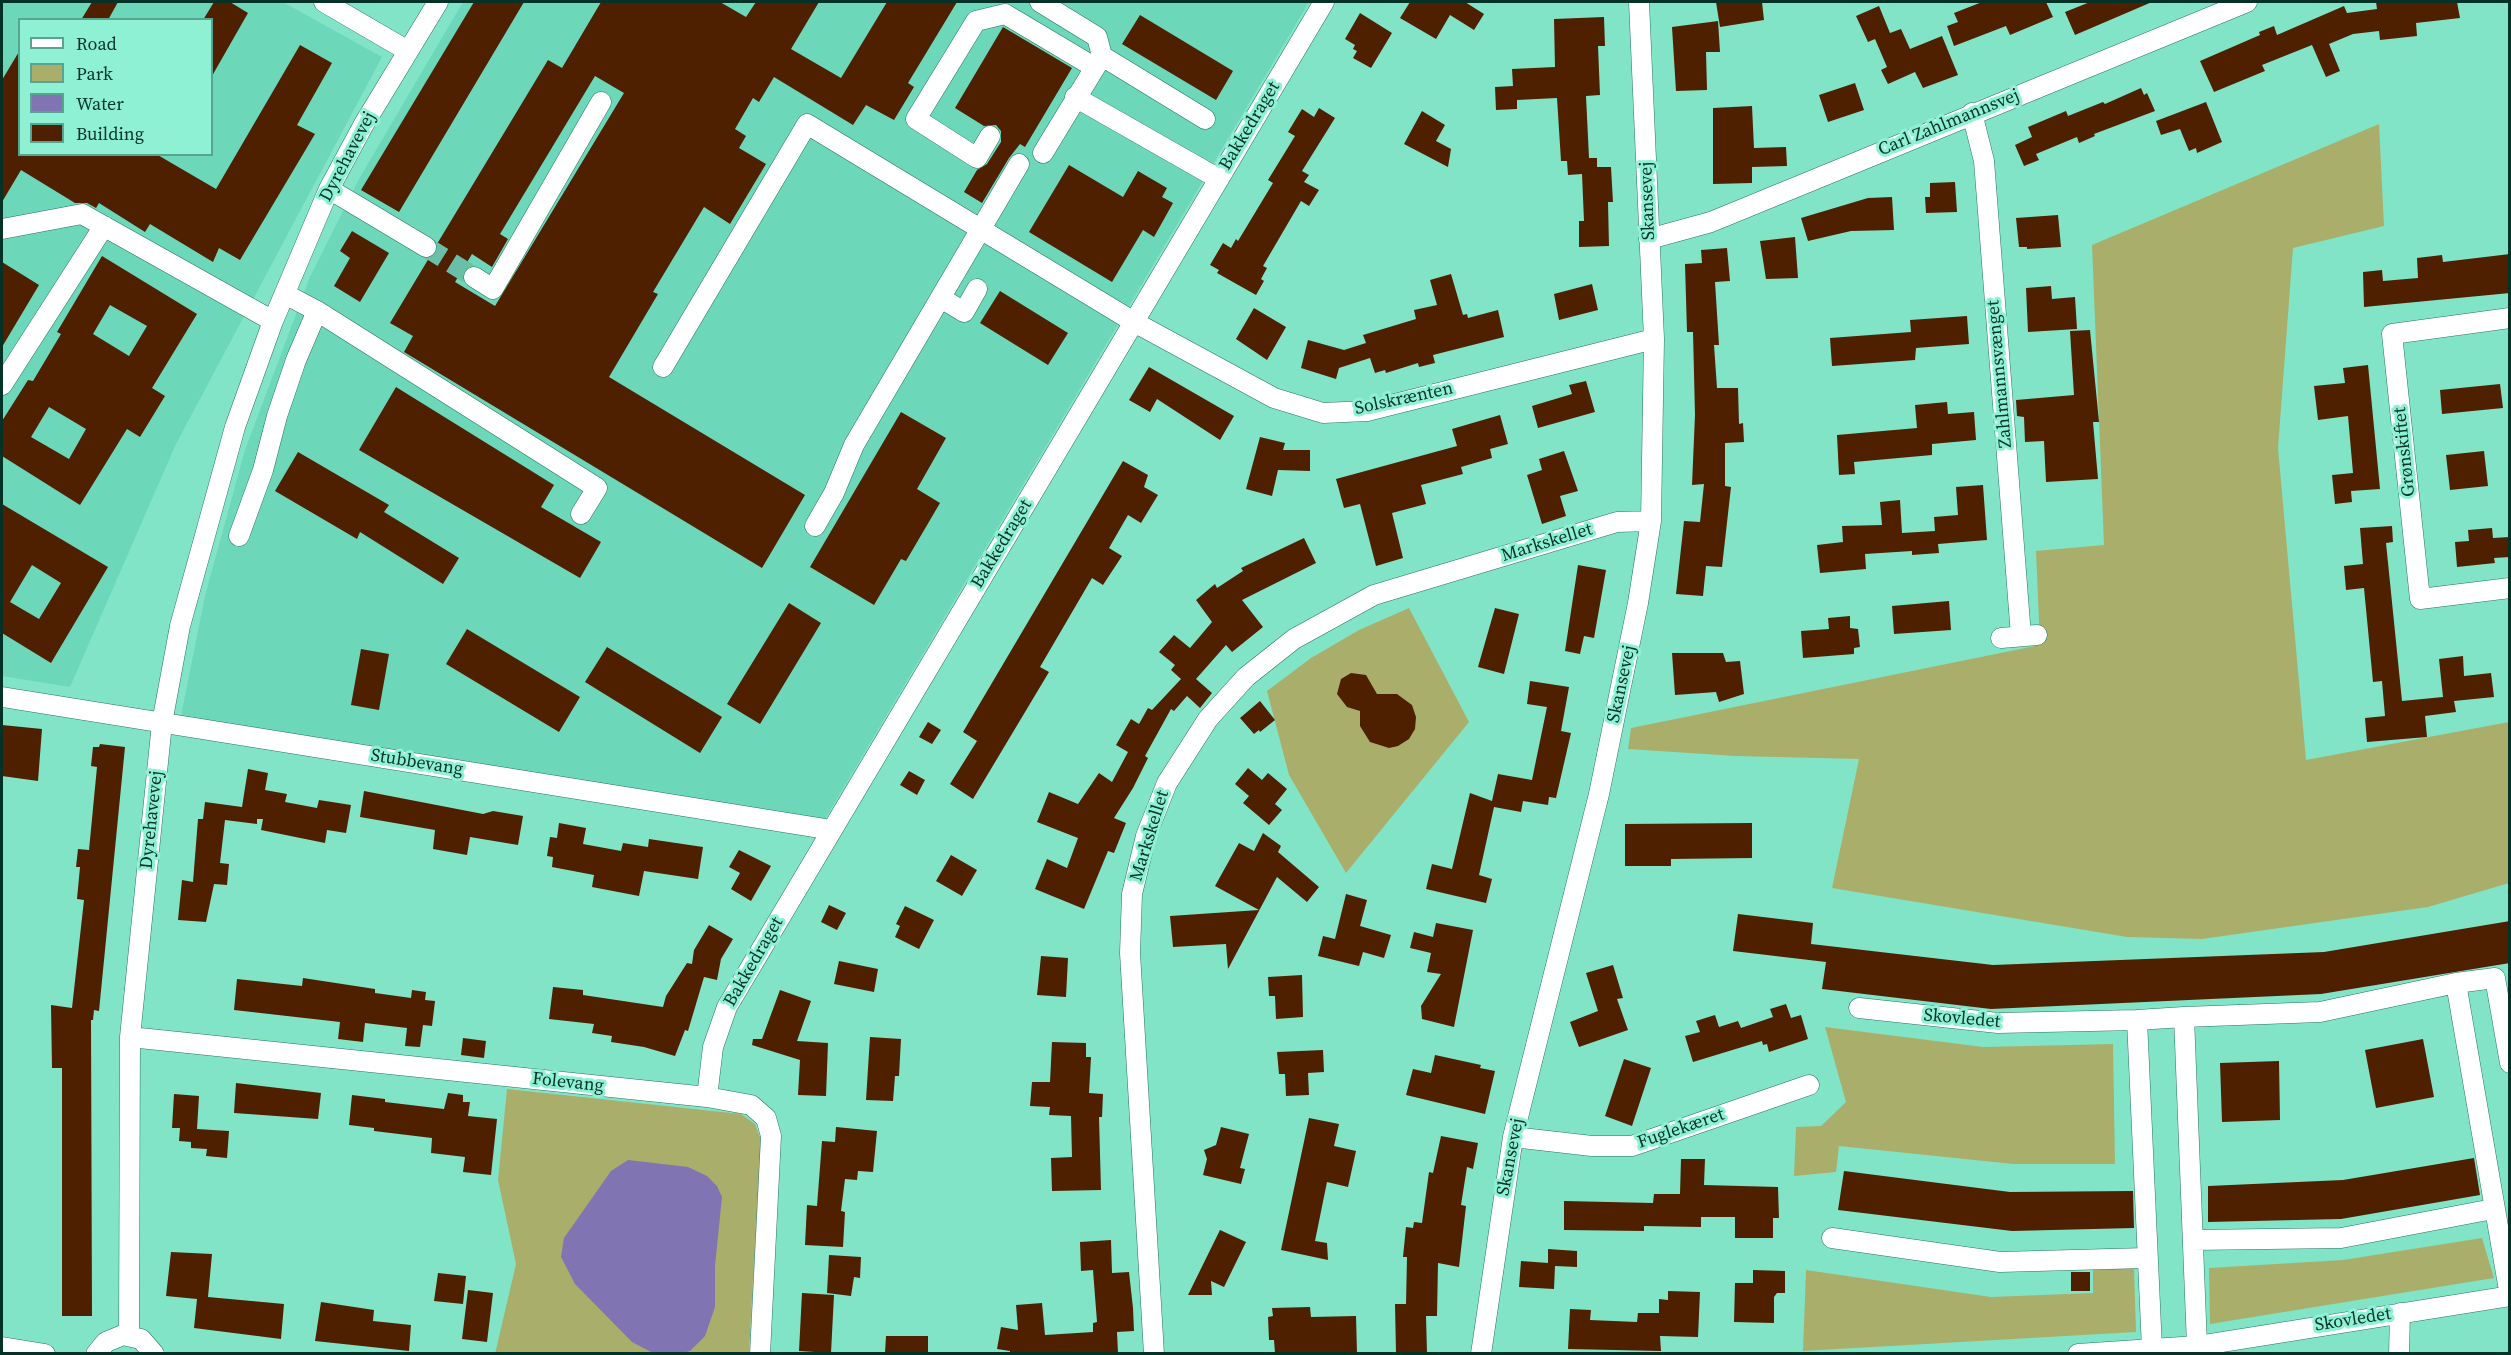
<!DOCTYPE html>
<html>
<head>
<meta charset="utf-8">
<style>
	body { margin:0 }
	#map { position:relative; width:2511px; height:1355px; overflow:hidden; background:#82e4c7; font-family:"Source Serif 4",serif }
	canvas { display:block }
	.frame { position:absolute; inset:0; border:3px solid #053227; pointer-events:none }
	.legend { position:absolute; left:18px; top:18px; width:195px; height:138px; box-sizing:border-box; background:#8ff1d4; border:2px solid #58a58f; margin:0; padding:8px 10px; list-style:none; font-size:18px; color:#053227 }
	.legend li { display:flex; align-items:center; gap:12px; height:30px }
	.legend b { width:30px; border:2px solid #58a58f }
</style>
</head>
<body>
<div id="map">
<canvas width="2511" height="1355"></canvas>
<div class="frame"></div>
<ul class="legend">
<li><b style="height:8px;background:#fff"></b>Road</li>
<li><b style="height:16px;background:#a9af6a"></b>Park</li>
<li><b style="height:16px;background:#8174b3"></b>Water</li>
<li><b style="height:16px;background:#4e2000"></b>Building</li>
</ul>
</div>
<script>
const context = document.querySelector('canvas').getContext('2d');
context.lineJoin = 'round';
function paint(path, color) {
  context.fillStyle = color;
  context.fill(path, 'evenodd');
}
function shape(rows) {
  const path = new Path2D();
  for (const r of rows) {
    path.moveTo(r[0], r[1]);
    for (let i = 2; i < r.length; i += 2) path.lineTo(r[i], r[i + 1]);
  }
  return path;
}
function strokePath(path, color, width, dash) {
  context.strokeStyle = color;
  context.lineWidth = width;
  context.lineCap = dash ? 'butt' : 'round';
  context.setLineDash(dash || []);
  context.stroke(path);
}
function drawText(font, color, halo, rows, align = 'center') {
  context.font = font + ' "Source Serif 4",serif';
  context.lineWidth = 6;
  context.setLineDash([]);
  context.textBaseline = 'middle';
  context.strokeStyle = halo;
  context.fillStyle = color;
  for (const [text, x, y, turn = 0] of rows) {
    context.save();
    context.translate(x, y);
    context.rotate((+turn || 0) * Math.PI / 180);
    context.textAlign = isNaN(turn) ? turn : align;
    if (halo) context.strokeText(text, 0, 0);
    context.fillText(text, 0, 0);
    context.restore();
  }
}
paint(shape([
	[2,2,283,2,382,57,176,444,70,687,2,676],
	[20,20,212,20,212,154,20,154],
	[463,2,1309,2,825,819,180,721,205,596,245,450,310,277,359,179]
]), '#6cd7b9');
paint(shape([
	[2379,124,2384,226,2293,248,2278,448,2306,760,2509,722,2509,883,2428,907,2202,939,2127,937,1832,888,1859,759,1735,756,1628,749,1631,728,2040,645,2036,551,2104,545,2092,245],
	[1409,608,1469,722,1346,873,1289,775,1267,691,1311,658,1359,630],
	[1825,1027,1983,1047,2113,1044,2115,1164,2013,1164,1839,1146,1836,1172,1794,1176,1796,1127,1821,1126,1846,1102],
	[507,1089,741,1114,755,1124,761,1140,749,1353,495,1354,516,1264,498,1180],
	[2482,1238,2494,1278,2210,1324,2209,1268,2343,1260],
	[2134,1268,2136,1332,1803,1351,1806,1270,1991,1297,2093,1293,2093,1270]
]), '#a9af6a');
paint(shape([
	[628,1160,688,1167,707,1176,717,1186,722,1197,715,1266,715,1307,705,1336,690,1351,683,1353,653,1353,632,1342,575,1284,561,1257,564,1238,611,1171]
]), '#8174b3');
paint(shape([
	[92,2,118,2,108,20,81,20],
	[214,2,230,2,248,13,212,76,212,20,203,20],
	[474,2,524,2,399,212,361,190],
	[601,2,720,2,746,17,756,2,819,2,791,49,841,78,887,2,957,2,908,83,914,87,894,120,866,105,853,125,774,77,759,102,753,98,735,129,746,136,739,148,766,164,730,224,704,207,653,292,658,294,609,377,805,495,762,568,404,352,413,336,390,323,429,258,436,254,437,244,548,60,562,68],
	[595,76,624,93,495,306,455,282,472,254,492,267,508,239,500,234],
	[1410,2,1465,2,1484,14,1474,30,1450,15,1436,39,1400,18],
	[1716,2,1762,2,1764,20,1720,27],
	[1982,2,2046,2,2053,17,2010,35,2006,26,1954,46,1947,26,1958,22,1954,13],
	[2090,2,2152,2,2075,35,2065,12],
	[2376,2,2457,2,2460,18,2416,23,2417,36,2380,40,2379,31,2353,34,2329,44,2340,71,2326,77,2312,45,2262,65,2265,71,2214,92,2200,61,2260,35,2259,32,2274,26,2277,35,2344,6,2347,13,2377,9],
	[1879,6,1890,33,1901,29,1910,49,1942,36,1958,75,1923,88,1915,72,1888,84,1881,70,1887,67,1875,39,1868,42,1856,16],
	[1360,13,1392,33,1371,68,1353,58,1357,51,1353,49,1355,45,1345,39],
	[1140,15,1233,71,1216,100,1122,44],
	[1604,17,1605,46,1598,46,1600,95,1586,96,1589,158,1597,158,1597,167,1611,167,1613,202,1608,202,1609,246,1579,247,1579,221,1584,221,1582,174,1568,175,1567,161,1561,161,1557,98,1517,100,1517,109,1496,110,1495,87,1513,86,1512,69,1555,67,1554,19],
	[1718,21,1720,52,1706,52,1707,90,1676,91,1672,27],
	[1003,27,1072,68,1025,147,1020,144,1009,158,982,203,964,192,977,170,987,164,1001,142,1001,131,996,125,984,126,955,108],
	[300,45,332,63,297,125,315,134,240,260,219,248,213,262,150,224,145,232,99,203,96,208,87,203,75,203,21,170,2,202,2,80,20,50,20,154,156,154,216,189],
	[1855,83,1864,110,1828,122,1819,95],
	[2141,88,2144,95,2147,93,2155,111,2094,134,2095,136,2079,143,2077,137,2036,154,2039,160,2024,166,2015,145,2032,137,2028,127,2066,111,2068,116,2103,102,2105,104],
	[2206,102,2222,142,2197,153,2196,148,2189,151,2180,129,2161,135,2156,121],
	[1752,106,1754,148,1786,147,1787,166,1752,167,1752,183,1713,184,1713,108],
	[1319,108,1335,118,1302,171,1309,175,1304,182,1319,190,1309,206,1301,201,1263,266,1267,268,1261,279,1264,281,1256,295,1217,273,1219,270,1210,265,1223,243,1231,248,1236,239,1238,241,1273,183,1268,180,1295,136,1288,132,1302,109,1314,117],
	[1422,111,1445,125,1436,141,1451,149,1448,167,1404,144],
	[1069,165,1123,197,1138,171,1167,188,1162,197,1173,203,1154,237,1143,230,1112,282,1029,232],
	[1955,182,1957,212,1926,213,1925,197,1930,197,1930,183],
	[1892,197,1894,230,1851,231,1808,241,1801,218,1868,198],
	[2058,215,2061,247,2027,249,2027,247,2019,247,2016,218],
	[352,231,389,253,360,302,334,286,350,258,340,251],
	[1795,237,1798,278,1766,279,1760,241],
	[1727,248,1730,281,1715,282,1719,345,1714,345,1717,388,1738,388,1739,424,1743,423,1744,442,1725,443,1725,486,1731,487,1722,567,1706,566,1703,596,1676,594,1684,521,1700,522,1704,484,1692,485,1695,415,1693,332,1687,332,1685,264,1702,263,1701,250],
	[2510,254,2510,293,2364,307,2363,272,2382,270,2383,281,2418,278,2417,258,2442,255,2443,262],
	[102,256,197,314,152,388,165,396,140,437,127,429,80,505,2,456,2,421,28,380,33,381,61,334,57,332],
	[110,305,147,326,129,356,93,334],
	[49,407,86,429,69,459,31,437],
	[2,262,39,285,2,347],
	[1451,274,1463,315,1467,314,1468,318,1498,310,1504,337,1433,355,1435,363,1419,367,1418,363,1386,373,1385,370,1375,373,1370,358,1339,368,1336,379,1301,368,1308,340,1344,350,1366,343,1363,335,1416,319,1414,310,1437,305,1430,280],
	[1592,284,1598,310,1559,320,1554,294],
	[2051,286,2052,299,2075,297,2077,329,2028,332,2026,288],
	[1000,291,1068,333,1048,365,980,323],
	[1254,308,1286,327,1267,360,1236,339],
	[1967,316,1969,344,1916,348,1915,360,1832,366,1830,338,1911,332,1910,320],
	[2090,330,2099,422,2093,422,2098,479,2046,482,2044,441,2025,442,2024,417,2017,416,2016,400,2074,395,2070,331],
	[2368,365,2380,489,2351,491,2352,502,2335,504,2332,475,2353,473,2348,416,2318,420,2314,386,2345,383,2343,368],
	[1149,367,1234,416,1220,440,1157,399,1150,412,1129,400],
	[1586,381,1595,412,1538,428,1532,406,1572,394,1569,385],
	[2500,384,2503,408,2442,414,2440,390],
	[396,387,554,485,541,507,601,542,580,578,359,450],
	[1947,402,1948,414,1974,412,1976,440,1932,444,1932,455,1854,462,1855,474,1839,475,1837,435,1917,428,1915,405],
	[901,412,946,438,917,489,940,503,906,561,901,559,874,605,810,567],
	[1500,415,1508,444,1490,449,1492,458,1461,467,1463,474,1421,485,1426,504,1392,513,1403,558,1376,566,1360,504,1344,508,1336,479,1457,446,1452,429],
	[1260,437,1285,443,1283,450,1310,450,1310,471,1278,470,1272,496,1246,489],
	[1564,451,1578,491,1560,496,1566,516,1542,524,1527,475,1542,470,1539,459],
	[2484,451,2488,486,2450,490,2446,455],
	[298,452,389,505,384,512,459,558,443,584,360,532,357,539,275,491],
	[1123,461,1148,475,1144,487,1158,495,1141,523,1128,515,1109,548,1122,556,1103,585,1092,578,1040,667,1049,672,973,799,950,784,977,741,963,732],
	[1983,485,1987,540,1938,544,1939,553,1912,555,1912,551,1865,554,1866,569,1820,573,1817,545,1843,542,1842,526,1882,525,1880,502,1900,500,1902,533,1935,531,1934,517,1958,515,1956,487],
	[2,504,108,567,51,663,2,633],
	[32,565,61,583,39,619,10,602],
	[2392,526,2393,542,2386,543,2402,701,2443,697,2439,659,2463,656,2464,676,2491,673,2494,697,2454,701,2456,712,2425,716,2427,737,2367,742,2365,718,2385,716,2382,681,2373,682,2364,588,2346,590,2344,566,2363,564,2360,528],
	[2492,528,2493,538,2510,537,2510,557,2494,558,2495,563,2457,567,2455,542,2469,541,2468,530],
	[1304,538,1316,563,1242,600,1263,627,1232,652,1226,645,1196,679,1212,693,1200,708,1187,696,1174,711,1171,709,1145,756,1148,758,1133,788,1114,818,1126,823,1114,853,1108,851,1084,909,1035,889,1047,859,1067,868,1078,838,1037,822,1049,792,1078,804,1099,773,1112,782,1128,752,1116,745,1131,719,1139,724,1148,708,1152,710,1181,679,1171,670,1175,665,1159,652,1174,635,1190,648,1212,622,1196,600,1215,584,1217,588,1243,571,1241,568],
	[1578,565,1606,570,1594,638,1584,636,1580,654,1565,651],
	[1949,601,1951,630,1894,634,1892,606],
	[789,603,821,623,760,724,727,704],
	[1495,608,1519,614,1504,674,1478,667],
	[1850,616,1850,628,1858,629,1860,647,1854,648,1854,654,1803,658,1801,631,1829,629,1828,618],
	[467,629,580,697,559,732,446,664],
	[607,647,722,717,700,753,585,682],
	[361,649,389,654,379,710,351,705],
	[1672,653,1723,653,1726,662,1740,661,1744,694,1719,702,1716,692,1675,695],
	[1351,673,1366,675,1377,694,1397,694,1412,705,1416,717,1415,729,1409,739,1398,746,1389,748,1370,742,1360,726,1360,711,1347,707,1337,694,1341,679],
	[1530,681,1569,687,1561,731,1571,733,1556,798,1549,797,1548,805,1523,801,1521,812,1494,807,1479,875,1492,879,1486,903,1426,889,1432,864,1452,869,1470,793,1492,801,1498,774,1532,780,1547,707,1527,704],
	[1260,701,1275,720,1260,732,1259,730,1254,734,1240,718],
	[928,722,941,730,932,744,919,737],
	[2,725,42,729,38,781,2,776],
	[100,744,125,747,99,1011,94,1010,93,1020,91,1020,92,1316,62,1316,62,1068,52,1068,51,1005,72,1008,84,900,77,899,80,867,76,867,78,849,89,850,97,767,91,766,93,747,99,747],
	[1248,768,1262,780,1268,773,1287,789,1275,804,1282,810,1269,825,1243,803,1249,796,1235,784],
	[248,769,268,773,265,790,287,794,285,802,317,808,319,800,351,805,346,833,327,830,325,843,261,830,263,819,257,819,257,824,225,820,220,863,229,864,227,885,214,884,206,922,178,920,182,880,193,882,198,819,203,819,205,802,242,807],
	[909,771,925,780,917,795,900,785],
	[364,791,483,814,493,811,523,816,518,845,470,837,467,855,433,849,435,830,360,817],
	[559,823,586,828,583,844,621,851,623,843,648,847,649,839,703,847,698,879,644,871,639,896,592,887,594,875,552,867,553,857,547,856,550,837,557,838],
	[1752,823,1752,858,1671,859,1671,866,1625,866,1625,824],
	[1263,833,1281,846,1278,852,1319,887,1307,902,1277,877,1228,969,1226,944,1173,947,1170,916,1259,910,1215,886,1239,843,1254,851],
	[739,850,771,866,751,901,731,889,740,873,729,867],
	[951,855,977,870,962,896,936,881],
	[1346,894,1367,900,1360,926,1391,935,1384,958,1363,952,1359,966,1318,956,1323,936,1335,939],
	[829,905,846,913,837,930,821,922],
	[905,906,934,920,919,949,895,937,900,926,896,924],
	[1738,914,1813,923,1811,944,1993,965,2324,952,2510,921,2510,963,2321,994,1991,1009,1822,989,1826,962,1733,951],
	[1436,923,1473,930,1454,1027,1422,1019,1421,1006,1441,974,1427,972,1431,953,1410,948,1414,932,1433,937],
	[709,925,733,939,721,959,717,980,704,977,688,1031,685,1030,675,1056,644,1047,611,1042,612,1036,592,1033,594,1024,549,1019,553,987,583,990,583,995,663,1007,666,996,687,963,692,964,694,950],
	[1041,956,1068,958,1066,997,1037,995],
	[839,961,878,969,874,992,834,984],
	[1613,965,1623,998,1617,999,1628,1030,1579,1047,1570,1022,1598,1011,1586,973],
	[1302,975,1303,1017,1276,1019,1275,996,1269,996,1268,977],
	[303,978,375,989,375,993,411,998,412,990,426,992,425,1000,435,1001,432,1026,423,1025,420,1047,405,1046,407,1028,365,1023,363,1042,338,1039,340,1022,234,1010,237,979,302,986],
	[780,990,811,1001,797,1041,828,1043,826,1096,798,1095,800,1060,752,1045,753,1039,762,1039],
	[1786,1004,1791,1018,1801,1015,1808,1039,1769,1052,1767,1044,1763,1045,1762,1041,1693,1062,1685,1036,1700,1032,1696,1021,1715,1015,1719,1027,1738,1021,1741,1028,1773,1017,1770,1009],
	[870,1037,901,1039,899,1076,895,1076,893,1101,866,1100],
	[463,1038,486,1041,484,1058,461,1055],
	[2423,1039,2434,1097,2376,1108,2365,1050],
	[1052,1042,1086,1043,1086,1057,1091,1057,1089,1093,1103,1094,1102,1117,1099,1117,1101,1190,1052,1191,1051,1158,1072,1157,1071,1116,1049,1115,1050,1107,1030,1106,1032,1082,1050,1082],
	[1323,1050,1324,1072,1308,1073,1309,1095,1286,1096,1285,1074,1279,1074,1277,1052],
	[1435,1055,1481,1065,1480,1068,1495,1071,1485,1114,1406,1095,1413,1069,1431,1073],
	[1624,1059,1651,1068,1632,1126,1605,1116],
	[2279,1061,2280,1120,2222,1122,2220,1063],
	[236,1083,321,1093,318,1119,234,1113],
	[448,1093,463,1095,463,1102,470,1102,468,1116,497,1119,491,1175,463,1172,465,1157,431,1153,432,1138,374,1131,374,1128,349,1125,352,1095,385,1099,385,1102,444,1109],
	[174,1094,199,1096,197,1129,229,1131,227,1158,206,1156,207,1149,191,1148,191,1142,179,1141,180,1128,172,1128],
	[1309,1118,1339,1124,1334,1146,1356,1151,1348,1187,1327,1182,1315,1241,1327,1243,1328,1260,1281,1250],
	[836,1127,877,1131,873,1172,858,1171,857,1180,845,1179,841,1211,845,1212,843,1247,805,1245,807,1205,817,1206,822,1141,835,1142],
	[1221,1127,1249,1134,1240,1168,1245,1169,1241,1184,1203,1175,1207,1159,1204,1150,1216,1145],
	[1441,1136,1478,1143,1473,1169,1467,1167,1461,1205,1466,1206,1459,1267,1438,1263,1437,1316,1426,1316,1427,1353,1396,1353,1395,1304,1406,1304,1407,1257,1403,1257,1406,1227,1413,1228,1414,1222,1422,1223,1429,1172,1433,1173],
	[2474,1158,2480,1195,2341,1219,2208,1222,2208,1186,2343,1180],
	[1681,1159,1705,1159,1704,1185,1778,1187,1779,1218,1773,1218,1773,1238,1735,1238,1735,1217,1701,1217,1701,1227,1644,1226,1644,1231,1564,1230,1564,1201,1653,1203,1654,1194,1680,1194],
	[1844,1171,2010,1192,2133,1191,2134,1228,2012,1231,1838,1210],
	[1220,1230,1246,1242,1224,1287,1211,1281,1212,1295,1188,1295],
	[1111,1240,1112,1273,1129,1272,1133,1308,1134,1331,1117,1332,1118,1353,1010,1353,1010,1351,997,1349,1001,1327,1018,1330,1016,1305,1042,1303,1045,1335,1093,1332,1093,1323,1097,1322,1093,1270,1081,1271,1080,1242],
	[1548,1249,1577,1251,1577,1267,1555,1266,1554,1289,1519,1287,1521,1261,1548,1263],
	[171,1252,212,1254,208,1297,284,1304,281,1339,194,1328,197,1299,166,1296],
	[829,1255,861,1257,860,1278,854,1277,851,1296,827,1293],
	[1753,1270,1785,1271,1785,1293,1777,1293,1774,1297,1774,1323,1734,1322,1735,1283,1753,1283],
	[2071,1272,2090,1272,2090,1291,2071,1291],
	[438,1273,466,1276,463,1304,434,1301],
	[468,1290,493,1293,487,1342,462,1339],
	[1668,1291,1700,1292,1698,1337,1660,1336,1661,1351,1568,1349,1570,1309,1591,1310,1590,1320,1637,1322,1638,1313,1659,1313,1659,1299,1668,1300],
	[802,1293,834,1295,831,1353,799,1351],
	[321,1302,374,1310,373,1321,411,1325,409,1351,315,1341],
	[1310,1307,1311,1317,1356,1316,1357,1353,1275,1353,1274,1340,1269,1340,1268,1317,1273,1316,1272,1308],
	[886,1336,928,1336,928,1353,885,1353]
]), '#4e2000');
strokePath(shape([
	[426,247,474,277]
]), '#69c0a7', 20, [20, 10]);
const minor = shape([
	[324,2,408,51],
	[1040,2,1097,37,1102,56],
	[1075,97,1219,179],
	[1972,113,1984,161,2021,636],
	[990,136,977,158,916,119,976,21,1005,14,1094,67],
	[1043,153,1102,56,1205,119],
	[329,189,426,247],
	[2,229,82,214,273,321],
	[1649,239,1711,222,2247,2],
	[474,277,493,289,601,102],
	[285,294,317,311,597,488,581,514],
	[941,298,964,312,977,289],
	[2510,318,2392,334,2420,599,2510,588],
	[663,367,807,124,1134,322,1274,398,1323,413,1367,411,1654,339],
	[2,385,104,226],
	[815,526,834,493,854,445,1019,164],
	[239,536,263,470,277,416,296,360,317,311],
	[2001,638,2037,635],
	[2,697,832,830],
	[1859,1008,1998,1023,2137,1020],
	[2184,1017,2320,1012,2456,983],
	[130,1037,707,1097,751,1105,766,1118,771,1136,760,1354],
	[2510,1063,2495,978,2456,983,2510,1296],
	[707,1097,713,1047,727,1007,1324,2],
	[1513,1137,1592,1146,1632,1146,1809,1085],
	[1832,1238,2000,1262,2146,1258],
	[2193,1240,2341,1238,2493,1209],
	[129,1335,130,1037,162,723,180,626,235,427,273,321,329,189,364,124,438,2],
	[2,1347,45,1354],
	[2152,1349,2137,1020,2184,1017,2197,1346],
	[96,1354,106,1342,123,1335,141,1339,154,1354],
	[1154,1354,1130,953,1132,894,1146,836,1167,783,1208,719,1246,677,1294,639,1374,595,1617,522,1651,521],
	[1481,1354,1513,1137,1599,794,1638,603,1651,521,1654,339,1639,2],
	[2078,1354,2197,1346,2510,1296],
	[2399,1354,2400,1313]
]);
strokePath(minor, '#277460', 21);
strokePath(minor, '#fff', 20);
drawText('18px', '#053227', '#8ff1d4', [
	["Carl Zahlmannsvej",1949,123,-22],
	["Bakkedraget",1250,126,-59],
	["Dyrehavevej",348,157,-62],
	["Skansevej",1648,201,-92],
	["Zahlmannsvænget",2000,374,-95],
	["Solskrænten",1404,399,-12],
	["Grønskiftet",2405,452,-96],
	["Markskellet",1547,543,-17],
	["Bakkedraget",1002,544,-59],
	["Skansevej",1622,684,-78],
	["Stubbevang",417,763,9],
	["Dyrehavevej",152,820,-84],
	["Markskellet",1150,836,-73],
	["Bakkedraget",754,962,-60],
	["Skovledet",1962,1019,5],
	["Folevang",568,1083,6],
	["Fuglekæret",1681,1129,-19],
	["Skansevej",1511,1157,-79],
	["Skovledet",2353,1320,-9]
]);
</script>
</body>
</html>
